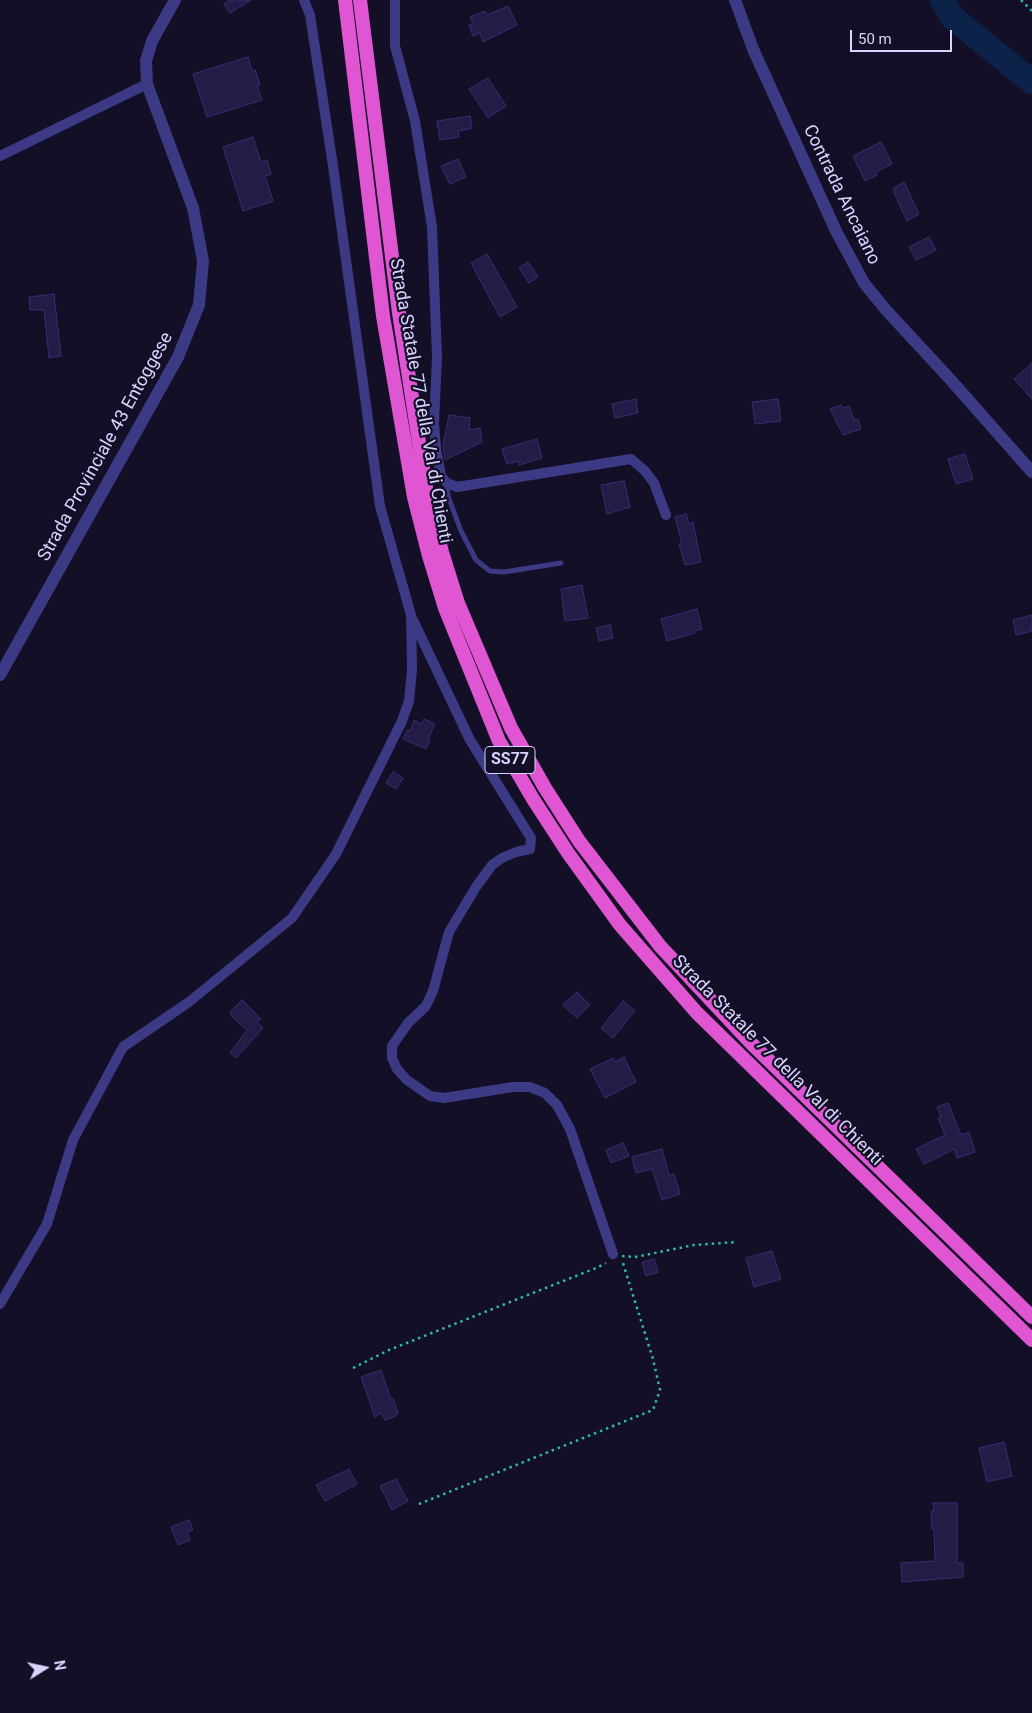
<!DOCTYPE html>
<html>
<head>
<meta charset="utf-8">
<style>
	body { margin:0 }
	#map { position:relative; width:1032px; height:1713px; overflow:hidden; background:#130f26; font-family:Roboto,sans-serif }
	canvas { display:block }
	.north { position:absolute; left:20px; top:1643px; width:50px; height:50px; -webkit-text-stroke:4px #130f26; paint-order:stroke; rotate:80deg; font-size:14px; font-weight:700; line-height:20px; text-align:center; color:#d9d4ff }
	.north::after { content:''; display:block; margin:auto; width:18px; height:22px; background:#d9d4ff; clip-path:polygon(50% 0,100% 100%,50% 72%,0 100%) }
	.scale { position:absolute; left:850px; top:30px; width:102px; height:22px; box-sizing:border-box; border:2px solid #d9d4ff; border-top:0; padding-left:6px; font-size:15px; line-height:18px; white-space:nowrap; color:#d9d4ff; -webkit-text-stroke:4px #130f26; paint-order:stroke }
</style>
</head>
<body>
<div id="map">
<canvas width="1032" height="1713"></canvas>
<div class="north">N</div>
<div class="scale">50 m</div>
</div>
<script>
const context = document.querySelector('canvas').getContext('2d');
context.lineJoin = 'round';
function shape(rows) {
  const path = new Path2D();
  for (const r of rows) {
    path.moveTo(r[0], r[1]);
    for (let i = 2; i < r.length; i += 2) path.lineTo(r[i], r[i + 1]);
  }
  return path;
}
function strokePath(path, color, width, dash) {
  context.strokeStyle = color;
  context.lineWidth = width;
  context.lineCap = dash ? 'butt' : 'round';
  context.setLineDash(dash || []);
  context.stroke(path);
}
function paint(path, color) {
  context.fillStyle = color;
  context.fill(path, 'evenodd');
}
function drawText(font, color, halo, rows, align = 'center') {
  context.font = font + ' Roboto,sans-serif';
  context.lineWidth = 4.5;
  context.setLineDash([]);
  context.textBaseline = 'middle';
  context.strokeStyle = halo;
  context.fillStyle = color;
  for (const [text, x, y, turn = 0] of rows) {
    context.save();
    context.translate(x, y);
    context.rotate((+turn || 0) * Math.PI / 180);
    context.textAlign = isNaN(turn) ? turn : align;
    if (halo) context.strokeText(text, 0, 0);
    context.fillText(text, 0, 0);
    context.restore();
  }
}
strokePath(shape([
	[942,0,952,17,1032,82]
]), '#0c2248', 25);
const building = shape([
	[230,0,251,0,230,13,224,4,230,0],
	[508,6,517,25,483,42,480,33,473,36,469,25,473,24,470,17,485,11,487,15,508,6],
	[248,57,252,71,255,70,260,85,257,86,262,100,207,117,193,74,248,57],
	[488,78,506,106,488,118,469,89,488,78],
	[470,116,472,128,458,131,459,137,440,140,437,121,470,116],
	[253,137,261,162,267,160,271,174,265,176,273,201,243,211,223,147,253,137],
	[881,142,892,164,875,172,877,175,865,181,853,156,881,142],
	[458,159,466,177,450,184,441,166,458,159],
	[904,182,919,214,907,221,894,193,894,188,904,182],
	[929,237,936,250,916,260,909,247,929,237],
	[487,254,517,307,500,317,471,263,487,254],
	[528,262,538,277,529,283,519,268,528,262],
	[54,294,61,356,49,358,44,310,30,310,29,297,54,294],
	[1032,363,1032,399,1014,379,1032,363],
	[636,399,638,413,615,418,612,404,636,399],
	[778,399,781,421,755,424,752,402,778,399],
	[841,405,842,408,849,406,854,420,858,419,861,429,843,435,830,409,841,405],
	[449,415,470,418,469,430,480,428,482,442,445,460,443,445,449,415],
	[537,439,542,458,519,465,518,461,507,464,502,449,537,439],
	[965,454,973,479,956,484,948,459,965,454],
	[624,481,630,507,607,514,601,485,624,481],
	[686,514,689,524,693,522,701,562,685,565,679,544,682,543,675,517,686,514],
	[582,585,588,618,565,621,561,589,582,585],
	[697,609,702,629,694,631,695,633,667,641,661,619,697,609],
	[1032,615,1032,631,1016,635,1013,620,1032,615],
	[610,625,613,638,599,641,596,628,610,625],
	[424,719,435,724,428,739,430,740,426,749,403,739,407,730,410,731,414,720,422,724,424,719],
	[393,772,403,778,396,789,386,783,393,772],
	[577,992,590,1005,577,1018,563,1005,577,992],
	[242,1000,261,1019,257,1022,263,1028,236,1058,230,1053,247,1030,231,1016,231,1011,242,1000],
	[623,1001,635,1011,613,1038,601,1028,623,1001],
	[624,1057,636,1082,605,1098,590,1069,613,1058,615,1062,624,1057],
	[948,1103,961,1135,969,1132,975,1152,957,1158,954,1149,924,1164,916,1149,945,1135,938,1118,941,1117,937,1107,948,1103],
	[623,1143,629,1156,611,1163,606,1150,623,1143],
	[662,1149,669,1175,674,1174,680,1194,662,1200,652,1169,636,1173,632,1157,662,1149],
	[772,1251,781,1279,754,1287,746,1258,772,1251],
	[654,1259,658,1272,646,1276,642,1262,654,1259],
	[381,1370,391,1399,393,1399,398,1413,395,1414,396,1416,385,1420,381,1413,375,1417,361,1377,381,1370],
	[1004,1442,1012,1476,987,1482,979,1448,1004,1442],
	[349,1469,357,1484,325,1501,316,1485,349,1469],
	[396,1479,408,1501,392,1510,380,1486,396,1479],
	[933,1503,957,1503,957,1563,963,1563,963,1577,902,1582,901,1563,935,1561,934,1529,932,1529,931,1511,934,1511,933,1503],
	[189,1520,193,1530,187,1532,190,1540,178,1545,171,1527,189,1520]
]);
paint(building, '#241b47');
strokePath(building, '#3b2d73', 1);
strokePath(shape([
	[1021,0,1032,11],
	[622,1256,635,1257,694,1245,737,1242],
	[353,1368,389,1350,596,1268,606,1263],
	[419,1504,653,1410,660,1390,653,1359,622,1260]
]), '#2fb8b0', 2.5, [2.5, 4]);
strokePath(shape([
	[447,484,448,496,461,531,476,560,490,571,504,572,561,563]
]), '#3d3a85', 5);
strokePath(shape([
	[395,0,395,46,415,121,432,227,437,357,434,423,436,449,441,476,447,483,457,487,631,459,645,471,654,483,666,515],
	[0,156,147,84],
	[413,620,470,740,531,838,530,849,516,852,502,858,492,865,476,887,449,932,433,991,426,1006,408,1023,392,1046,392,1058,397,1069,407,1080,430,1096,444,1098,513,1087,530,1087,545,1093,557,1105,570,1129,613,1254],
	[0,1304,47,1224,73,1140,123,1047,189,1002,292,918,336,854,402,721,409,701,412,670,411,615,380,506,333,166,310,15,304,0]
]), '#3d3a85', 10);
strokePath(shape([
	[735,0,753,49,836,231,864,283,886,310,949,378,1032,472],
	[0,675,178,357,199,305,203,261,193,208,147,84,146,61,152,41,175,0]
]), '#3d3a85', 12);
strokePath(shape([
	[345,0,383,316,414,497,429,556,445,608,499,741,533,799,568,853,620,925,697,1013,1032,1340],
	[360,0,399,313,427,494,442,552,458,603,511,728,545,788,579,841,660,946,751,1043,1032,1317]
]), '#e055d1', 14);
for (const [x, y, w] of [
	[510,760,50]
]) {
  const box = new Path2D();
  box.roundRect(x - w / 2, y - 13.5, w, 27, 4);
  context.fillStyle = '#130f26';
  context.fill(box);
  strokePath(box, '#d9d4ff', 1);
}
drawText('bold 16px', '#d9d4ff', null, [
	["SS77",510,760]
]);
drawText('18px', '#d9d4ff', '#130f26', [
	["Contrada Ancaiano",841,195,64],
	["Strada Statale 77 della Val di Chienti",420,401,80],
	["Strada Provinciale 43 Entoggese",106,447,-61],
	["Strada Statale 77 della Val di Chienti",777,1061,45]
]);
</script>
</body>
</html>
